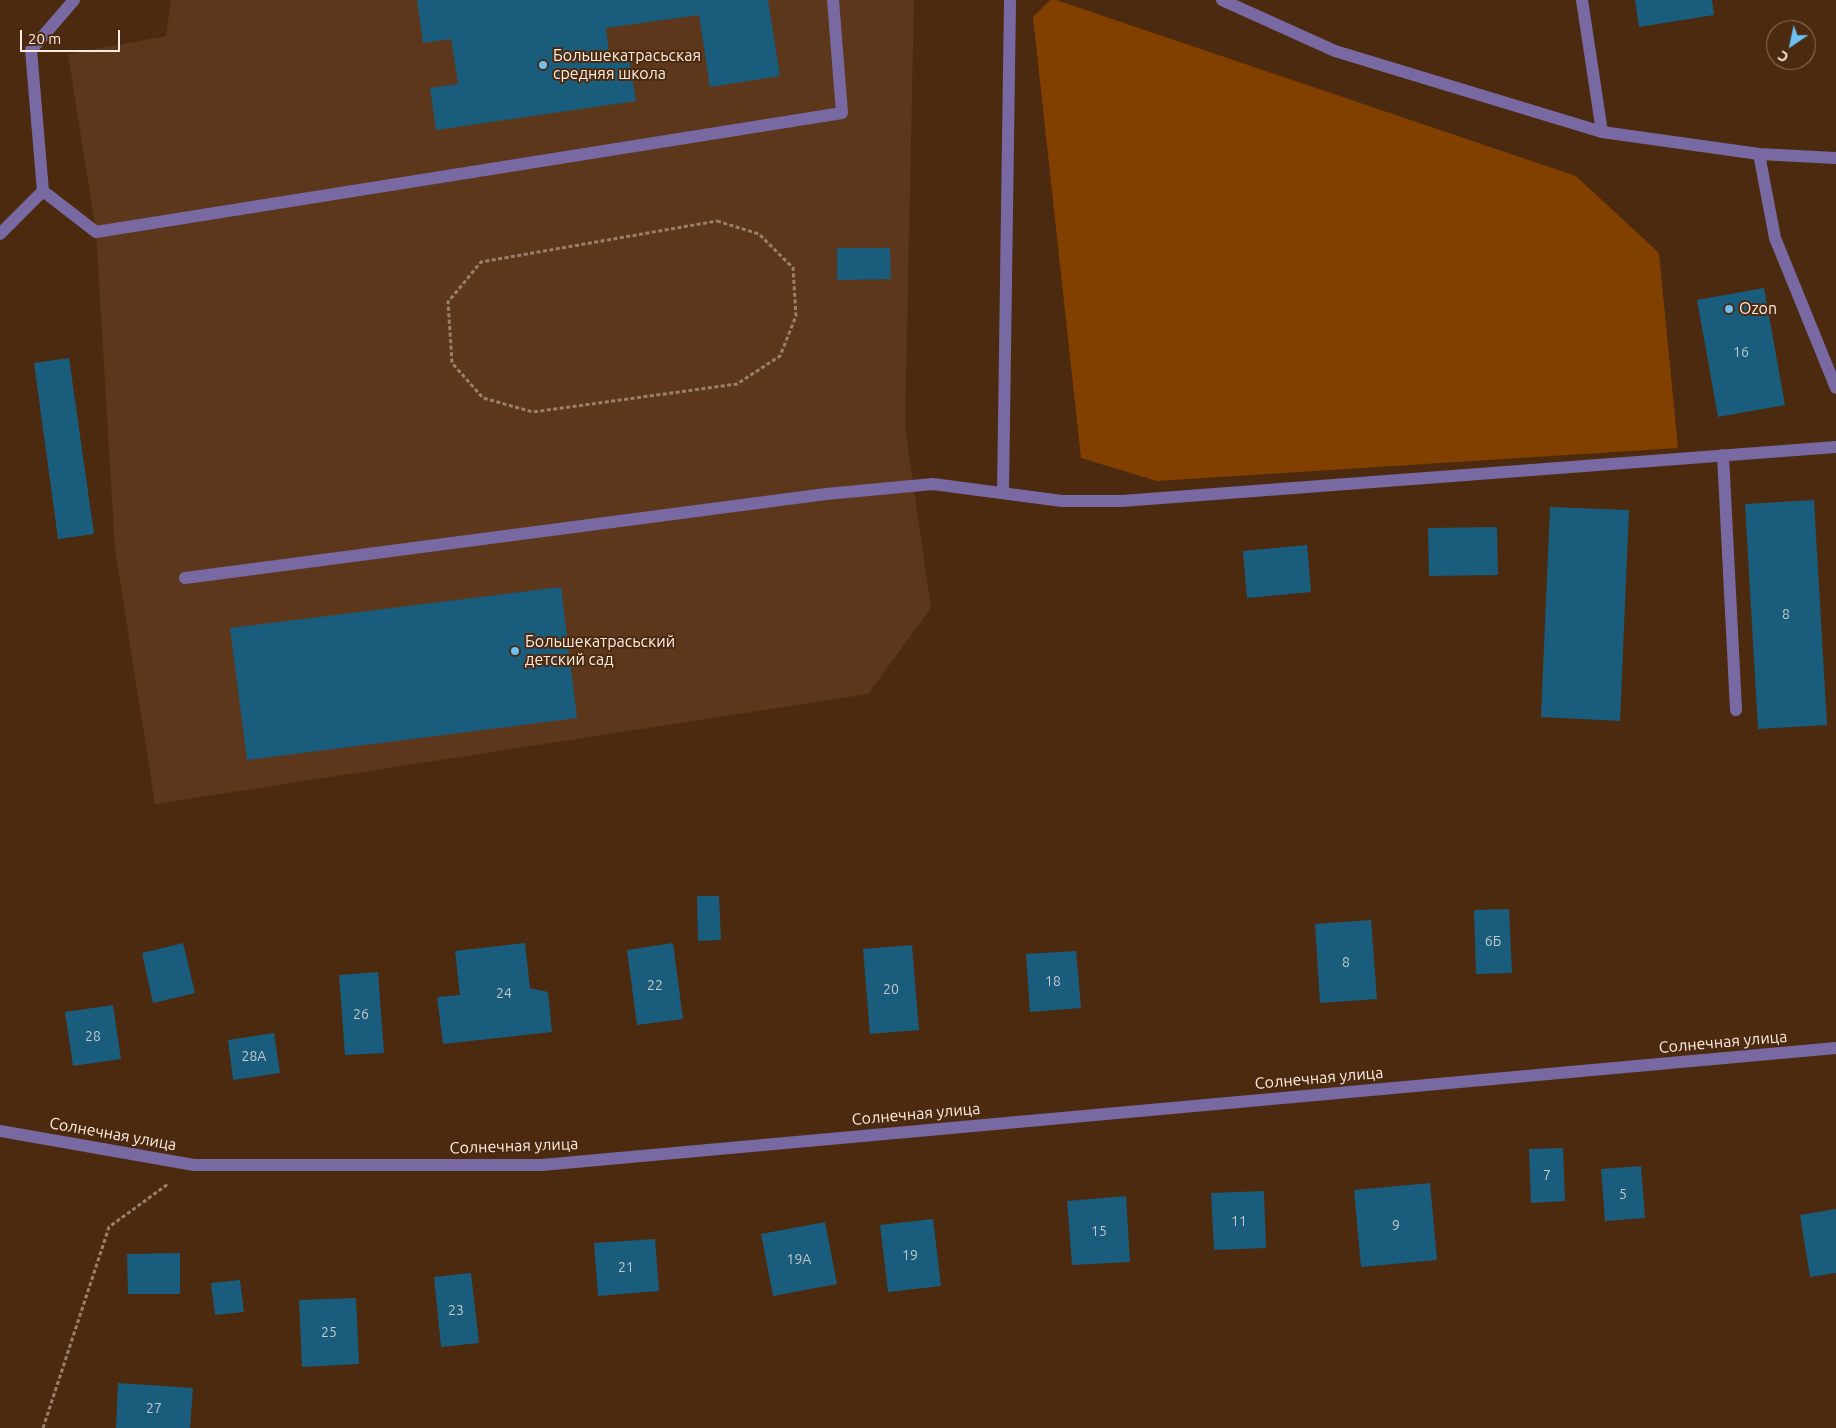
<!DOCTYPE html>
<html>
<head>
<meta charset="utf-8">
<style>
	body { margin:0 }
	#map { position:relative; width:1836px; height:1428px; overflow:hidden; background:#4b2a10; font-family:Ubuntu,sans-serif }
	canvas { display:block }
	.north { position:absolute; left:1766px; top:20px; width:50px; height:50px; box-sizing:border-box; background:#4b2a10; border:1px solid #917864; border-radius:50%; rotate:214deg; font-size:14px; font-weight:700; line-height:20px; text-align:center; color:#fbece2 }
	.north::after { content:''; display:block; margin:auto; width:18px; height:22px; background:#6dc2f3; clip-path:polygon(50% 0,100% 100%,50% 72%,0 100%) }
	.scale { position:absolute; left:20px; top:30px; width:100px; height:22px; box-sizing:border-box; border:2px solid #fbece2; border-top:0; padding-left:6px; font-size:15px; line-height:18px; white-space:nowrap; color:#fbece2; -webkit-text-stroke:4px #4b2a10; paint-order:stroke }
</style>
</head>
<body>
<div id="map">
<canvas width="1836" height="1428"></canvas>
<div class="north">С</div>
<div class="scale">20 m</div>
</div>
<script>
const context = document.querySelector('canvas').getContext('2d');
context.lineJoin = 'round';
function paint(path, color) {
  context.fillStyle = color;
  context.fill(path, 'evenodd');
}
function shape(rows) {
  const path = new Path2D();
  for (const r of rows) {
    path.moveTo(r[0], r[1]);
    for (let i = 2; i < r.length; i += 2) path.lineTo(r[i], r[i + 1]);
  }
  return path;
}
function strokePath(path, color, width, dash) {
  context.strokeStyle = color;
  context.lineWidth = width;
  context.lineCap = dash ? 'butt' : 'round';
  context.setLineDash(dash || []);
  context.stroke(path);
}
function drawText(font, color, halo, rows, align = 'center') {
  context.font = font + ' Ubuntu,sans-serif';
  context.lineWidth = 4;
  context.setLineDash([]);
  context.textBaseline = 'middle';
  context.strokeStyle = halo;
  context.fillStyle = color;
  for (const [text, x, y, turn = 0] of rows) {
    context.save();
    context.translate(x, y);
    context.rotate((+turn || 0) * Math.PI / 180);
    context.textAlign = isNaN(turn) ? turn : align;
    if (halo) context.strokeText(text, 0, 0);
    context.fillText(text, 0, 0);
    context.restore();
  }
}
paint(shape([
	[171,0,914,0,905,426,931,608,868,694,155,804,115,549,96,232,68,54,166,36]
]), '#5c371b');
paint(shape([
	[1050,0,1056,0,1576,176,1659,253,1678,448,1157,481,1081,458,1033,17]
]), '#813f00');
paint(shape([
	[417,0,768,0,780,76,710,87,699,15,606,28,609,53,628,50,636,101,436,130,430,88,458,84,451,39,423,43],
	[1635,0,1712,0,1714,15,1639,27],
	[837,248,890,248,891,279,837,280],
	[1764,288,1785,405,1718,417,1697,300],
	[69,358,94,534,58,539,34,363],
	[1814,500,1827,725,1758,729,1745,504],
	[1550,507,1629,510,1620,721,1541,717],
	[1497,527,1498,575,1429,576,1428,528],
	[1307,545,1311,592,1247,598,1243,551],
	[561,587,577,718,247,760,230,628],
	[697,896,719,896,721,940,698,941],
	[1509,909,1512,973,1476,974,1474,910],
	[1371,920,1377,999,1320,1003,1315,924],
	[183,943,195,993,153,1003,142,953],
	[525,943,530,988,548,992,552,1032,443,1044,437,997,460,995,455,951],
	[673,943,683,1019,637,1025,627,950],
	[912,945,919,1030,870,1034,863,949],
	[1076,951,1081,1008,1030,1012,1026,954],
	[378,972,384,1053,345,1055,339,975],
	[113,1005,121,1059,73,1066,65,1012],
	[274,1033,280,1073,233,1080,228,1040],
	[1563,1148,1565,1201,1531,1203,1529,1149],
	[1641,1166,1645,1218,1605,1221,1601,1169],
	[1430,1183,1437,1260,1361,1267,1354,1190],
	[1264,1191,1266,1248,1214,1250,1211,1193],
	[1126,1196,1130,1262,1072,1265,1067,1201],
	[1836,1209,1836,1273,1810,1277,1800,1215],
	[933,1219,941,1286,888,1292,880,1225],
	[825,1222,837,1284,773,1296,761,1234],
	[655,1239,659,1291,598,1296,594,1243],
	[180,1253,180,1294,128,1294,127,1254],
	[471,1273,479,1343,441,1347,434,1277],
	[240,1280,244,1312,215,1315,211,1283],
	[356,1298,359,1364,302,1367,299,1300],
	[118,1383,193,1388,190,1428,116,1428]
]), '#1a5c7c');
strokePath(shape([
	[717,221,759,234,793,268,796,316,780,356,737,384,533,412,483,398,452,363,448,302,481,262,717,221],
	[43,1428,109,1227,168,1184]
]), '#99806d', 3, [4, 2.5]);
strokePath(shape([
	[1222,0,1335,51,1602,132,1759,154,1836,158],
	[1582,0,1602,132],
	[1759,154,1775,238,1836,388],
	[43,191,96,232,842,113,833,0],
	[0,234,43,191,31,50,74,0],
	[1723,455,1736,710],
	[1003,492,1010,0],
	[185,578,826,494,933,484,1062,501,1122,501,1836,447],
	[0,1131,194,1165,542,1165,1836,1048]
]), '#7869a3', 12);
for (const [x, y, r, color] of [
	[543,65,5,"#6dc2f3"],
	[1729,309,5,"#6dc2f3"],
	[515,651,5,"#6dc2f3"]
]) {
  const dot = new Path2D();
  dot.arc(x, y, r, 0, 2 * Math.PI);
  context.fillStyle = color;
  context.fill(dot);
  strokePath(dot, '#4b2a10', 2);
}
drawText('14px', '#c3c8c8', null, [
	["16",1741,352],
	["8",1786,614],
	["6Б",1493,941],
	["8",1346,962],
	["18",1053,981],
	["22",655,985],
	["20",891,989],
	["24",504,993],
	["26",361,1014],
	["28",93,1036],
	["28А",254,1056],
	["7",1547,1175],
	["5",1623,1194],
	["11",1239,1221],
	["9",1396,1225],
	["15",1099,1231],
	["19",910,1255],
	["19А",799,1259],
	["21",626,1267],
	["23",456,1310],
	["25",329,1332],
	["27",154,1408]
]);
drawText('16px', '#fbece2', '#4b2a10', [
	["Большекатрасьская",553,56],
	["средняя школа",553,74],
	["Ozon",1739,309],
	["Большекатрасьский",525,642],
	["детский сад",525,660]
], 'left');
drawText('16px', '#fbece2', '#4b2a10', [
	["Солнечная улица",1723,1042,-5],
	["Солнечная улица",1319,1078,-5],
	["Солнечная улица",916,1114,-5],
	["Солнечная улица",113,1134,10],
	["Солнечная улица",514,1146,-2]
]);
</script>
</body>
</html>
